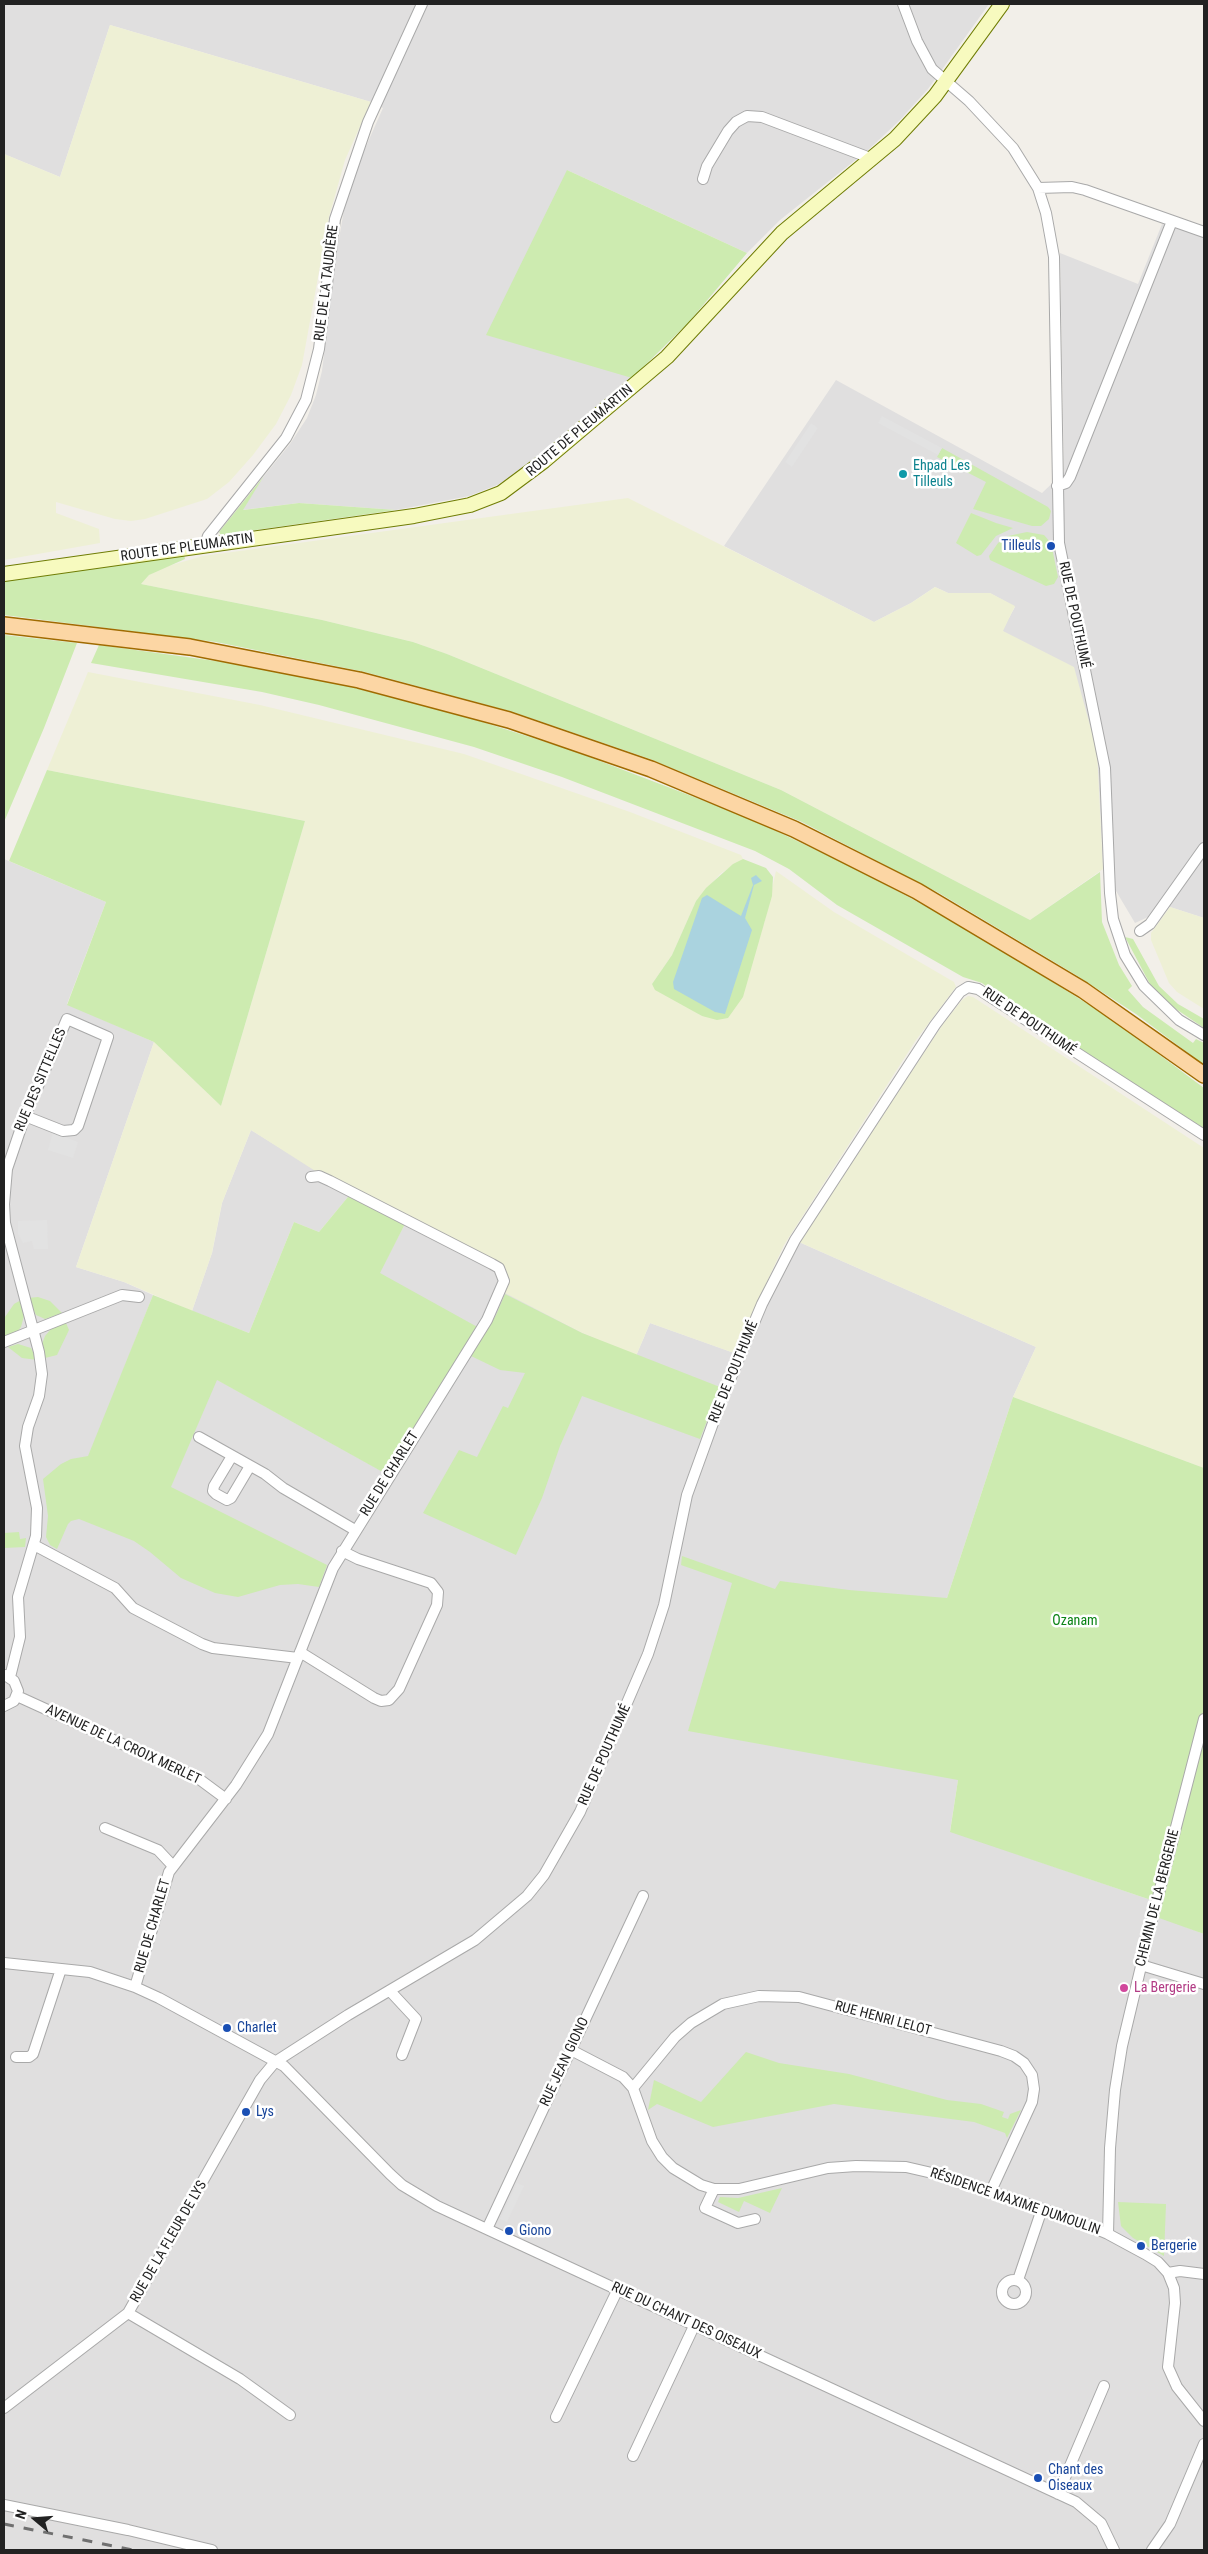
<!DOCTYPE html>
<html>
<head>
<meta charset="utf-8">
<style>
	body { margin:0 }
	#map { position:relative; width:1208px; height:2554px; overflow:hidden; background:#f2efe9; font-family:"Roboto Condensed",sans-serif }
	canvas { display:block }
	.frame { position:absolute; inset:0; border:5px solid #222; pointer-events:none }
	.north { position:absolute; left:10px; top:2494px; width:50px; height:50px; -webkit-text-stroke:4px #fff; paint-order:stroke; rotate:288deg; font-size:14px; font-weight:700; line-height:20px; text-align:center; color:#222 }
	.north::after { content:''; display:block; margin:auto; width:18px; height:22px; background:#222; clip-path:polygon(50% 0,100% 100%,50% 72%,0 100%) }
</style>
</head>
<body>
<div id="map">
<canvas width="1208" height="2554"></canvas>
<div class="frame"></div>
<div class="north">N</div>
</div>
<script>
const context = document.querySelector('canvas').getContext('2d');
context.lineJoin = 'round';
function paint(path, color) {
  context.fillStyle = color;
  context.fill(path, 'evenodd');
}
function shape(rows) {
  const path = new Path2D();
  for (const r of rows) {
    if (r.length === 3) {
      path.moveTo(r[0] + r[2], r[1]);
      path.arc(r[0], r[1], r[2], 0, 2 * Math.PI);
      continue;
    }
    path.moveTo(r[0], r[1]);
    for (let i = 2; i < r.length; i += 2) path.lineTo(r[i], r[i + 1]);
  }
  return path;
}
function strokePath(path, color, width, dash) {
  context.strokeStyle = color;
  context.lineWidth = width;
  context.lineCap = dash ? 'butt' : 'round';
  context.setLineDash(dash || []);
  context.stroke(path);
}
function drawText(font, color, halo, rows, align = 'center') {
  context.font = font + ' "Roboto Condensed",sans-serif';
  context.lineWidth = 5;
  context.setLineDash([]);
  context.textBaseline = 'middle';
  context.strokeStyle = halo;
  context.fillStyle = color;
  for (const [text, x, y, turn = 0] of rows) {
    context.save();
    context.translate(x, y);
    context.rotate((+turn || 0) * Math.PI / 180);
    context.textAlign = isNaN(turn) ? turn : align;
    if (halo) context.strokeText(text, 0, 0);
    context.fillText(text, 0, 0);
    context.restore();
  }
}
paint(shape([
	[4,4,989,4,928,89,899,121,868,150,780,220,747,253,567,170,632,378,543,454,514,475,497,485,469,496,396,510,299,503,242,510,264,476,290,444,307,418,316,395,322,371,336,256,344,210,359,162,383,108,371,102,110,25,60,177,4,154],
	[1162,224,1204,233,1204,918,1170,907,1135,923,1103,869,1097,751,1002,630,1015,607,990,593,948,593,935,587,911,603,874,622,724,546,836,380,1042,493,1064,472,1060,253,1138,284],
	[4,859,106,902,67,1004,154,1042,76,1267,124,1282,153,1295,89,1457,171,1486,216,1379,389,1475,379,1273,407,1220,447,1241,636,1356,650,1323,740,1355,799,1242,1036,1347,1013,1397,947,1598,958,1780,950,1831,1151,1900,1186,1927,1204,1934,1204,2550,4,2550],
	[251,1130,352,1192,319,1232,294,1222,249,1333,192,1311,212,1253,222,1203]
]), '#e0dfdf');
paint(shape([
	[110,25,371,102,345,160,329,217,302,365,291,395,276,424,253,455,229,482,207,499,145,519,131,521,115,519,56,502,56,513,99,529,100,543,4,560,4,154,60,177],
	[628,498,874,622,911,603,935,587,948,593,990,593,1015,606,1003,631,1074,667,1097,751,1103,869,1030,920,781,790,447,654,413,642,322,620,141,584,149,575,161,568,203,556],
	[88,672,260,705,464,754,630,812,741,855,743,859,720,874,696,901,672,955,652,984,702,1016,764,924,776,871,834,912,954,982,956,987,916,1040,784,1245,734,1353,650,1323,636,1356,582,1333,501,1291,503,1275,331,1181,251,1130,222,1203,212,1253,192,1311,124,1282,76,1267,154,1042,221,1106,305,821,47,770],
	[1170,907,1204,918,1204,1009,1177,992,1169,983,1151,940,1151,933],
	[968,996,973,997,1204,1148,1204,1468,1013,1397,1036,1347,799,1242,943,1024,962,1000]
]), '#eef0d5');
paint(shape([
	[567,170,747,253,688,323,632,378,486,335],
	[942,448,1048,507,1051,511,1049,519,1041,526,1032,526,973,509,986,482,937,457],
	[264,476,243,510,299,503,396,510,221,535,219,532],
	[971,513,996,523,1013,528,996,536,981,555,977,556,956,543],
	[1027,532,1044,535,1051,543,1058,577,1054,584,1046,586,990,560,989,556,998,543,1008,536],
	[184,555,185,559,149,575,141,584,322,620,413,642,447,654,781,790,1030,920,1100,872,1102,922,1119,965,1132,986,1128,990,1143,1007,1193,1043,1196,1039,1204,1043,1204,1065,1136,1014,1076,975,939,893,802,822,650,759,513,712,365,672,216,642,4,615,4,581],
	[4,635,77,643,44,728,4,822],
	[99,645,230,663,347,686,454,713,571,750,749,818,860,871,968,929,1110,1018,1204,1088,1204,1129,1010,1004,982,983,963,977,837,905,789,869,755,851,562,777,474,747,319,705,262,692,91,663],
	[47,770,305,821,221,1106,154,1042,67,1005,106,902,9,861],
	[743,859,766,868,773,877,772,896,743,997,728,1018,717,1020,702,1016,655,990,652,984,672,955,696,901,706,888,733,864],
	[1125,937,1133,939,1159,986,1178,1004,1204,1019,1204,1028,1173,1007,1151,986],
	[352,1192,407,1220,380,1273,481,1329,388,1475,217,1380,171,1487,327,1565,319,1587,298,1584,280,1585,238,1597,215,1593,181,1578,150,1552,134,1541,79,1519,71,1521,68,1524,57,1549,50,1545,46,1537,48,1516,43,1479,61,1464,71,1459,88,1456,153,1295,249,1333,294,1222,319,1232],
	[505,1294,582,1333,720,1387,700,1439,582,1396,560,1446,542,1498,516,1555,423,1513,459,1450,477,1457,503,1406,508,1408,525,1373,500,1370,471,1356,496,1315],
	[38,1297,50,1301,62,1313,45,1319,36,1315,28,1298],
	[21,1300,24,1316,21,1327,17,1332,4,1337,5,1317,14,1304],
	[66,1323,69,1330,57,1355,45,1358,42,1344,45,1336,51,1329],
	[18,1344,31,1348,37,1360,22,1358,8,1347],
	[1013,1397,1204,1468,1204,1934,1159,1918,1151,1900,950,1832,958,1780,688,1731,732,1583,681,1565,682,1556,775,1589,780,1581,849,1590,947,1598],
	[19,1532,20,1539,26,1538,25,1547,4,1548,4,1533],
	[746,2052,779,2063,849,2074,947,2100,981,2104,1004,2112,1002,2117,1008,2119,1010,2114,1021,2110,1007,2138,1005,2133,974,2122,834,2104,713,2127,657,2104,648,2110,654,2080,701,2102],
	[782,2188,770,2213,744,2201,739,2212,718,2202,720,2197,738,2198],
	[1118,2202,1166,2204,1164,2256,1133,2238,1121,2226]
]), '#cdebb0');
paint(shape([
	[882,416,942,448,938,455,878,423],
	[811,423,818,428,792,467,785,462],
	[53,1132,78,1142,73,1158,48,1150],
	[47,1220,48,1249,34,1249,32,1241,23,1243,18,1234,18,1221],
	[517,2183,524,2186,507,2222,500,2219]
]), '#e2e2e2');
paint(shape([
	[756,875,762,881,754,885,745,918,752,930,725,1014,715,1012,674,989,673,982,702,898,707,895,741,916,753,885,751,878]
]), '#aad3df');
const minor = shape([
	[903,4,917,41,932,69,969,101,1013,148,1038,188,1046,213,1054,257,1059,543,1105,768,1110,893,1113,919,1125,955,1144,986,1179,1020,1204,1035],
	[703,179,707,166,728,131,736,122,747,116,762,117,873,159],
	[1038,188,1072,187,1085,190,1204,232],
	[1057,486,1066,483,1070,477,1172,221],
	[205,545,208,536,286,438,306,400,319,349,335,219,368,122,422,4],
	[1140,931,1150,924,1204,848],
	[4,1342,122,1295,139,1297],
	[199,1437,265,1474,283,1488,355,1530],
	[232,1456,214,1486,213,1491,216,1494,227,1500,231,1498,250,1466],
	[34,1545,115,1588,133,1608,202,1644,213,1648,298,1658],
	[300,1652,374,1698,381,1701,389,1700,399,1689,437,1605,438,1592,431,1583,358,1559,342,1551],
	[10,1677,20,1637,18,1597,36,1536,37,1508,25,1446,28,1427,39,1396,42,1374,39,1352,5,1223,4,1204,7,1169,25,1116,67,1019,108,1037,78,1126,74,1130,63,1131,25,1116],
	[17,1696,199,1779,226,1799],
	[4,1706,14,1701,18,1691,14,1681,5,1675],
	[1204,1719,1153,1916,1122,2046,1115,2090,1110,2148,1108,2234,1145,2254,1158,2262,1168,2273,1174,2288,1175,2303,1168,2367,1177,2387,1204,2421],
	[105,1828,158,1850,173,1866],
	[4,1963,90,1972,135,1987,159,1998,284,2066,390,2174,402,2185,437,2206,1076,2502,1101,2523,1114,2550],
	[1141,1965,1204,1984],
	[135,1987,169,1872,236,1785,268,1734,333,1568,487,1320,504,1281,499,1268,492,1264,330,1181,319,1176,311,1177],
	[390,1991,416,2019,402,2055],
	[571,2050,623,2077,633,2088,652,2141,662,2157,673,2168,701,2185,714,2189,739,2189,828,2168,856,2166,906,2167,945,2176,1072,2219,1108,2234],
	[16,2057,29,2057,33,2054,61,1969],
	[633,2088,675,2037,691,2023,723,2004,759,1996,799,1997,1001,2051,1014,2056,1024,2063,1032,2075,1034,2089,1032,2102,991,2191],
	[714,2189,705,2208,738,2223,755,2219],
	[487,2229,643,1896],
	[1168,2273,1180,2271,1204,2274],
	[1014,2292,12],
	[1018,2280,1042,2209],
	[128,2313,240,2379,290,2415],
	[4,2408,128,2313,260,2080,275,2062,348,2015,475,1940,527,1896,544,1875,580,1812,648,1654,664,1605,687,1495,721,1401,762,1304,795,1240,935,1025,960,992,968,987,978,989,1204,1135],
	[556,2417,618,2289],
	[633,2456,695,2324],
	[1058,2494,1104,2386],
	[4,2505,128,2530,212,2550],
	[1152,2550,1170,2524,1204,2444]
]);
const secondary = shape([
	[4,574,414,516,470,505,501,493,544,461,667,357,782,233,895,139,935,96,1002,4]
]);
const primary = shape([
	[4,625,190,647,359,680,509,720,651,769,794,829,917,891,1083,990,1204,1075]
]);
strokePath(minor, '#a9a9a9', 12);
strokePath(secondary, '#707d05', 16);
strokePath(primary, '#a06b00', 18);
strokePath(minor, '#fff', 10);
strokePath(secondary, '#f7fabf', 14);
strokePath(primary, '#fcd6a4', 15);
strokePath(shape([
	[4,2524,133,2550]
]), '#707070', 3, [10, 10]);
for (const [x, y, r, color] of [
	[903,474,5,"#0f9aa8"],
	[1051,546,5,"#1a4fb4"],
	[1124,1988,5,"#d1479c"],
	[227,2028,5,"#1a4fb4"],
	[246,2112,5,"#1a4fb4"],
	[509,2231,5,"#1a4fb4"],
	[1141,2246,5,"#1a4fb4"],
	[1038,2478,5,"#1a4fb4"]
]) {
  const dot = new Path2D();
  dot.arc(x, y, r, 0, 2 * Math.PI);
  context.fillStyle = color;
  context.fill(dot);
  strokePath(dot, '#fff', 2);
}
drawText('14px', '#222', '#fff', [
	["RUE DE LA TAUDIÈRE",327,283,-83],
	["ROUTE DE PLEUMARTIN",580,431,-40],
	["ROUTE DE PLEUMARTIN",187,548,-8],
	["RUE DE POUTHUMÉ",1074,615,78],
	["RUE DE POUTHUMÉ",1029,1022,34],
	["RUE DES SITTELLES",41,1080,-67],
	["RUE DE POUTHUMÉ",734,1372,-68],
	["RUE DE CHARLET",390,1474,-58],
	["AVENUE DE LA CROIX MERLET",123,1745,25],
	["RUE DE POUTHUMÉ",605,1755,-66],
	["CHEMIN DE LA BERGERIE",1158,1898,-76],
	["RUE DE CHARLET",153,1926,-74],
	["RUE HENRI LELOT",883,2019,15],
	["RUE JEAN GIONO",565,2062,-65],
	["RÉSIDENCE MAXIME DUMOULIN",1015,2202,19],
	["RUE DE LA FLEUR DE LYS",169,2242,-60],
	["RUE DU CHANT DES OISEAUX",686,2321,25]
]);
drawText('14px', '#0d838f', '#fff', [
	["Ehpad Les",913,466],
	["Tilleuls",913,482]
], 'left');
drawText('14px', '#164399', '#fff', [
	["Tilleuls",1041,546,"right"],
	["Charlet",237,2028],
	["Lys",256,2112],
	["Giono",519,2231],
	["Bergerie",1151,2246],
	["Chant des",1048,2470],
	["Oiseaux",1048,2486]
], 'left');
drawText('14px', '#0c8416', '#fff', [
	["Ozanam",1075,1621]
]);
drawText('14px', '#b23c85', '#fff', [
	["La Bergerie",1134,1988]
], 'left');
</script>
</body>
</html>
